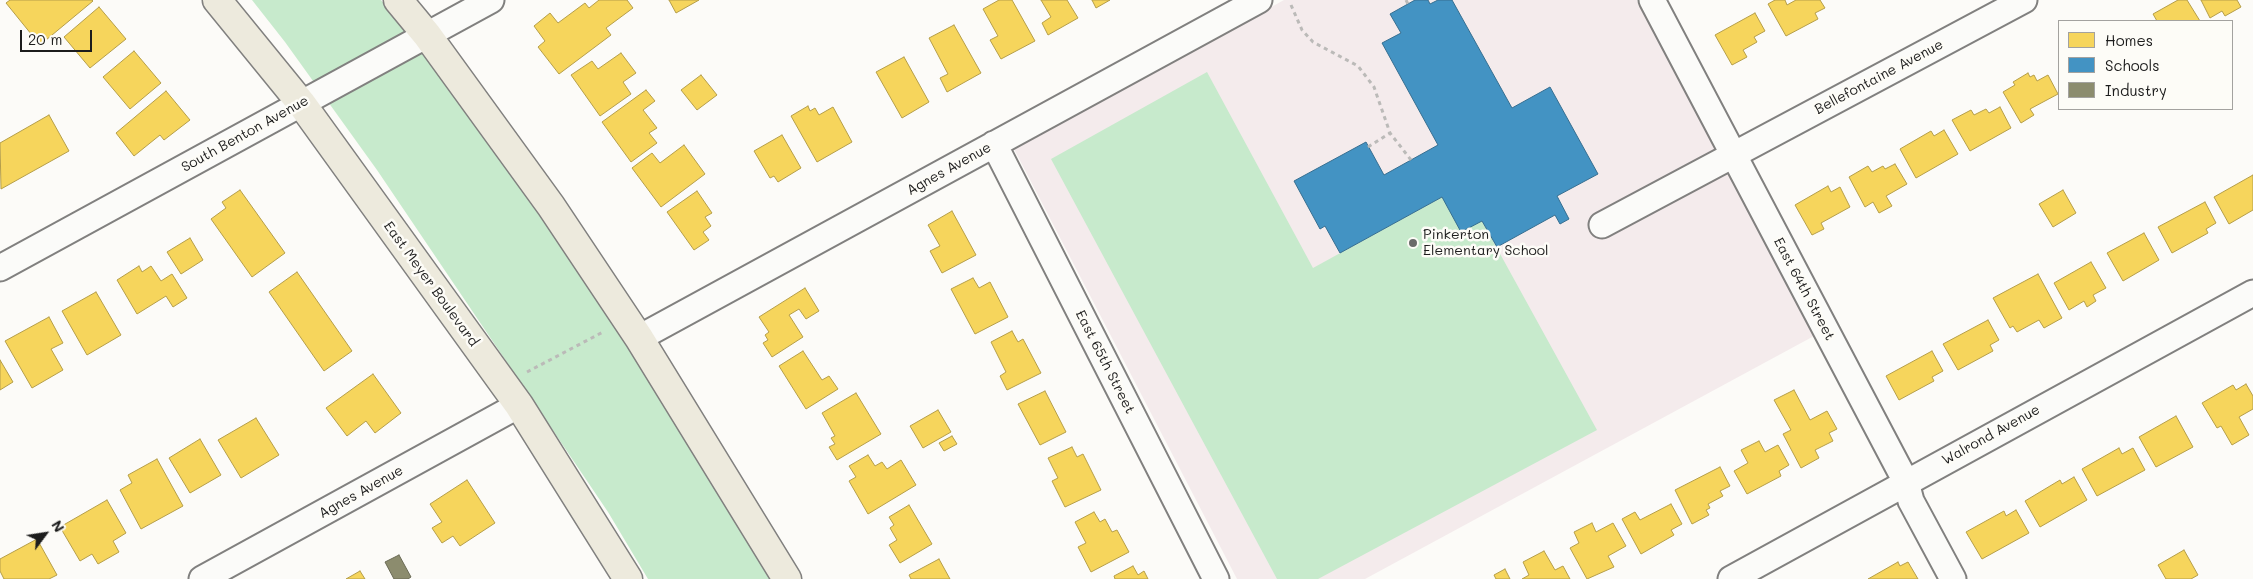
<!DOCTYPE html>
<html>
<head>
<meta charset="utf-8">
<style>
	body { margin:0 }
	#map { position:relative; width:2253px; height:579px; overflow:hidden; background:#fcfbf8; font-family:Mali,sans-serif }
	canvas { display:block }
	.legend { position:absolute; left:2058px; top:20px; width:175px; height:90px; box-sizing:border-box; background:#fdfcf7; border:1px solid #a3a29f; margin:0; padding:6px 9px; list-style:none; font-size:15px; color:#1c1c1c }
	.legend li { display:flex; align-items:center; gap:10px; height:25px }
	.legend b { width:25px; border:1px solid #a3a29f }
	.north { position:absolute; left:20px; top:509px; width:50px; height:50px; -webkit-text-stroke:4px #fdfcf7; paint-order:stroke; rotate:59deg; font-size:14px; font-weight:700; line-height:20px; text-align:center; color:#1c1c1c }
	.north::after { content:''; display:block; margin:auto; width:18px; height:22px; background:#1c1c1c; clip-path:polygon(50% 0,100% 100%,50% 72%,0 100%) }
	.scale { position:absolute; left:20px; top:30px; width:72px; height:22px; box-sizing:border-box; border:2px solid #1c1c1c; border-top:0; padding-left:6px; font-size:15px; line-height:18px; white-space:nowrap; color:#1c1c1c; -webkit-text-stroke:4px #fdfcf7; paint-order:stroke }
</style>
</head>
<body>
<div id="map">
<canvas width="2253" height="579"></canvas>
<ul class="legend">
<li><b style="height:14px;background:#f6d55c"></b>Homes</li>
<li><b style="height:14px;background:#4393c3"></b>Schools</li>
<li><b style="height:14px;background:#8c8c6e"></b>Industry</li>
</ul>
<div class="north">N</div>
<div class="scale">20 m</div>
</div>
<script>
const context = document.querySelector('canvas').getContext('2d');
context.lineJoin = 'round';
function paint(path, color) {
  context.fillStyle = color;
  context.fill(path, 'evenodd');
}
function shape(rows) {
  const path = new Path2D();
  for (const r of rows) {
    path.moveTo(r[0], r[1]);
    for (let i = 2; i < r.length; i += 2) path.lineTo(r[i], r[i + 1]);
  }
  return path;
}
function strokePath(path, color, width, dash) {
  context.strokeStyle = color;
  context.lineWidth = width;
  context.lineCap = dash ? 'butt' : 'round';
  context.setLineDash(dash || []);
  context.stroke(path);
}
function drawText(font, color, halo, rows, align = 'center') {
  context.font = font + ' Mali,sans-serif';
  context.lineWidth = 5;
  context.setLineDash([]);
  context.textBaseline = 'middle';
  context.strokeStyle = halo;
  context.fillStyle = color;
  for (const [text, x, y, turn = 0] of rows) {
    context.save();
    context.translate(x, y);
    context.rotate((+turn || 0) * Math.PI / 180);
    context.textAlign = isNaN(turn) ? turn : align;
    if (halo) context.strokeText(text, 0, 0);
    context.fillText(text, 0, 0);
    context.restore();
  }
}
paint(shape([
	[1284,0,1637,0,1814,336,1365,579,1237,579,1014,149]
]), '#f4ebec');
paint(shape([
	[252,0,381,0,492,144,642,366,771,579,648,579,608,512,377,170,285,42],
	[1207,72,1313,268,1442,197,1482,221,1597,430,1318,579,1277,579,1051,159]
]), '#c7eacc');
const homes = shape([
	[10,0,92,0,93,1,40,45,6,3,10,0],
	[599,0,627,0,633,8,606,28,611,35,559,74,538,47,545,41,534,26,550,13,558,23,585,3,589,8,599,0],
	[669,0,699,0,676,13,669,0],
	[999,0,1012,0,1035,41,1001,59,990,40,998,36,983,9,999,0],
	[1041,0,1067,0,1078,18,1048,35,1042,23,1051,17,1041,0],
	[1092,0,1110,0,1096,8,1092,0],
	[1775,0,1785,0,1787,5,1796,0,1820,0,1825,8,1815,13,1818,19,1786,36,1768,4,1775,0],
	[2178,0,2187,0,2200,21,2157,21,2153,14,2178,0],
	[2201,0,2237,0,2241,7,2225,16,2222,11,2210,18,2201,0],
	[99,7,126,39,90,68,64,37,99,7],
	[1755,13,1765,31,1754,37,1757,42,1743,50,1747,57,1732,65,1715,35,1755,13],
	[954,25,981,73,947,92,940,78,948,74,929,38,954,25],
	[134,51,161,83,130,109,103,77,134,51],
	[621,53,636,73,623,82,631,94,600,116,571,75,592,61,598,69,621,53],
	[904,57,929,102,902,118,876,72,904,57],
	[2028,73,2030,77,2034,75,2037,81,2048,75,2058,94,2030,109,2034,115,2021,123,2003,92,2015,85,2013,82,2028,73],
	[701,75,717,95,697,110,681,90,701,75],
	[646,90,655,101,643,110,657,128,649,133,657,143,631,162,602,122,646,90],
	[166,91,190,120,164,140,160,135,134,156,116,133,166,91],
	[808,106,810,111,815,108,819,115,833,107,852,142,817,162,791,116,808,106],
	[2000,107,2011,128,1970,151,1952,120,1971,110,1974,115,1986,109,1989,113,2000,107],
	[49,115,69,151,1,189,0,143,49,115],
	[1944,130,1958,154,1916,178,1900,149,1931,131,1934,136,1944,130],
	[782,135,801,168,778,182,774,176,770,178,754,151,782,135],
	[684,145,705,174,661,207,632,168,652,153,660,163,684,145],
	[1895,164,1907,184,1886,196,1892,206,1879,213,1873,202,1865,207,1849,177,1868,166,1872,172,1883,166,1885,169,1895,164],
	[2253,175,2253,210,2229,224,2214,197,2253,175],
	[1828,186,1831,192,1840,187,1850,207,1821,223,1824,229,1812,235,1795,205,1828,186],
	[240,190,285,253,252,277,211,219,226,208,222,202,240,190],
	[2063,190,2076,213,2053,227,2039,204,2063,190],
	[697,191,712,213,705,217,711,226,703,232,709,240,694,250,667,212,697,191],
	[2205,202,2216,223,2206,229,2208,233,2172,253,2158,227,2205,202],
	[952,211,976,255,942,273,930,251,940,246,928,225,952,211],
	[2144,233,2159,260,2123,281,2107,253,2144,233],
	[190,238,203,260,181,274,167,252,190,238],
	[2091,262,2106,288,2093,295,2096,301,2087,307,2084,301,2069,310,2054,283,2091,262],
	[139,266,142,272,151,266,161,281,172,274,187,298,173,307,166,296,137,314,117,280,139,266],
	[297,272,352,351,324,371,269,292,297,272],
	[2038,274,2062,318,2044,328,2039,320,2017,332,2013,326,2010,328,1993,298,2038,274],
	[973,278,979,288,990,282,1008,317,975,334,951,289,973,278],
	[805,288,819,311,806,319,799,309,789,315,803,337,772,357,763,343,768,340,765,335,769,332,759,317,805,288],
	[96,292,121,335,87,355,62,311,96,292],
	[49,317,63,343,51,349,63,370,32,388,5,341,49,317],
	[1988,320,1999,340,1990,345,1993,351,1958,370,1943,344,1988,320],
	[1012,331,1018,342,1023,339,1041,373,1007,390,1000,376,1006,372,991,342,1012,331],
	[803,351,822,380,829,376,838,389,806,409,779,366,803,351],
	[1932,351,1943,371,1932,377,1934,381,1899,400,1886,376,1932,351],
	[0,360,13,382,0,390,0,360],
	[373,374,401,413,375,433,366,421,347,436,326,408,373,374],
	[2246,384,2253,396,2253,409,2239,417,2249,435,2232,445,2221,426,2217,428,2202,403,2233,385,2236,390,2246,384],
	[1794,390,1810,420,1827,411,1837,429,1829,433,1833,441,1815,450,1819,458,1801,468,1783,434,1791,430,1774,400,1794,390],
	[1045,391,1066,432,1040,445,1018,404,1045,391],
	[856,393,881,434,837,460,829,447,835,444,831,438,835,436,822,413,856,393],
	[938,410,951,432,923,448,910,426,938,410],
	[2176,416,2193,447,2156,467,2139,437,2176,416],
	[256,418,279,455,241,478,218,440,256,418],
	[952,436,957,444,944,451,939,443,952,436],
	[200,439,221,475,190,493,169,458,200,439],
	[1759,441,1765,452,1778,445,1789,465,1779,471,1781,476,1747,494,1734,471,1748,463,1741,450,1759,441],
	[1072,447,1077,457,1083,454,1101,490,1065,507,1052,481,1058,478,1048,458,1072,447],
	[2119,448,2122,454,2133,448,2145,470,2097,496,2082,469,2119,448],
	[868,455,875,466,882,462,887,469,901,460,916,485,868,514,849,481,856,477,849,466,868,455],
	[157,459,183,506,141,529,120,490,132,483,128,475,157,459],
	[1720,467,1730,486,1720,491,1723,496,1708,504,1710,508,1706,510,1709,515,1692,524,1675,490,1720,467],
	[2074,477,2087,500,2040,527,2025,501,2060,480,2062,484,2074,477],
	[467,480,495,523,460,546,453,536,442,543,432,528,442,522,430,504,467,480],
	[107,500,126,533,113,541,119,552,98,564,92,554,80,561,60,527,107,500],
	[1671,504,1682,524,1671,530,1674,535,1641,554,1622,519,1635,512,1640,520,1671,504],
	[909,505,932,544,900,563,889,545,897,540,890,528,894,525,889,517,909,505],
	[2016,510,2029,533,1982,559,1966,532,2004,511,2006,516,2016,510],
	[1094,512,1100,522,1105,519,1112,532,1117,530,1129,552,1091,572,1078,547,1086,543,1075,522,1094,512],
	[1592,523,1596,532,1613,523,1626,546,1608,556,1614,567,1587,579,1570,548,1579,543,1574,532,1592,523],
	[37,539,57,575,49,579,4,579,0,571,0,559,37,539],
	[2184,550,2198,575,2191,579,2166,579,2158,565,2184,550],
	[1544,551,1555,570,1563,566,1570,579,1522,579,1529,575,1523,562,1544,551],
	[939,559,950,579,911,579,909,575,939,559],
	[1898,562,1900,566,1908,562,1918,579,1868,579,1898,562],
	[1133,566,1138,575,1144,571,1148,579,1115,579,1114,576,1133,566],
	[1505,569,1510,579,1496,579,1494,575,1505,569],
	[360,571,365,579,346,579,360,571]
]);
paint(homes, '#f6d55c');
strokePath(homes, '#b59e49', 1);
const schools = shape([
	[1415,0,1428,0,1430,4,1438,0,1452,0,1512,108,1550,87,1598,174,1557,196,1569,219,1560,224,1555,215,1497,247,1482,221,1461,232,1442,197,1340,253,1325,226,1320,229,1294,181,1366,142,1384,175,1438,145,1382,43,1401,33,1390,14,1415,0]
]);
paint(schools, '#4393c3');
strokePath(schools, '#376f91', 1);
const industry = shape([
	[399,555,411,577,408,579,394,579,385,562,399,555]
]);
paint(industry, '#8c8c6e');
strokePath(industry, '#6a6a55', 1);
const minor = shape([
	[1652,0,1906,482,1911,501,1953,579],
	[994,144,1216,579],
	[1602,225,2024,0],
	[0,268,491,0],
	[639,338,1259,0],
	[202,579,519,405],
	[1731,579,2253,293]
]);
const major = shape([
	[217,0,301,103,519,405,628,579],
	[398,0,427,35,551,206,639,338,787,579]
]);
strokePath(minor, '#81807f', 29);
strokePath(major, '#81807f', 31);
strokePath(shape([
	[1406,0,1408,4],
	[1291,5,1302,30,1313,42,1358,66,1374,87,1390,133,1411,160],
	[1368,147,1390,133],
	[527,372,603,332]
]), '#bbbab8', 3, [4, 4]);
strokePath(minor, '#fbfbf9', 25);
strokePath(major, '#edeadd', 28);
for (const [x, y, r, color] of [
	[1413,243,5,"#6a6a69"]
]) {
  const dot = new Path2D();
  dot.arc(x, y, r, 0, 2 * Math.PI);
  context.fillStyle = color;
  context.fill(dot);
  strokePath(dot, '#fdfcf7', 2);
}
drawText('14px', '#1c1c1c', '#fdfcf7', [
	["Bellefontaine Avenue",1879,77,-28],
	["South Benton Avenue",245,134,-29],
	["Agnes Avenue",949,169,-29],
	["East Meyer Boulevard",431,284,54],
	["East 64th Street",1804,289,62],
	["East 65th Street",1105,362,63],
	["Walrond Avenue",1991,435,-29],
	["Agnes Avenue",361,492,-29]
]);
drawText('14px', '#1c1c1c', '#fdfcf7', [
	["Pinkerton",1423,235],
	["Elementary School",1423,251]
], 'left');
</script>
</body>
</html>
